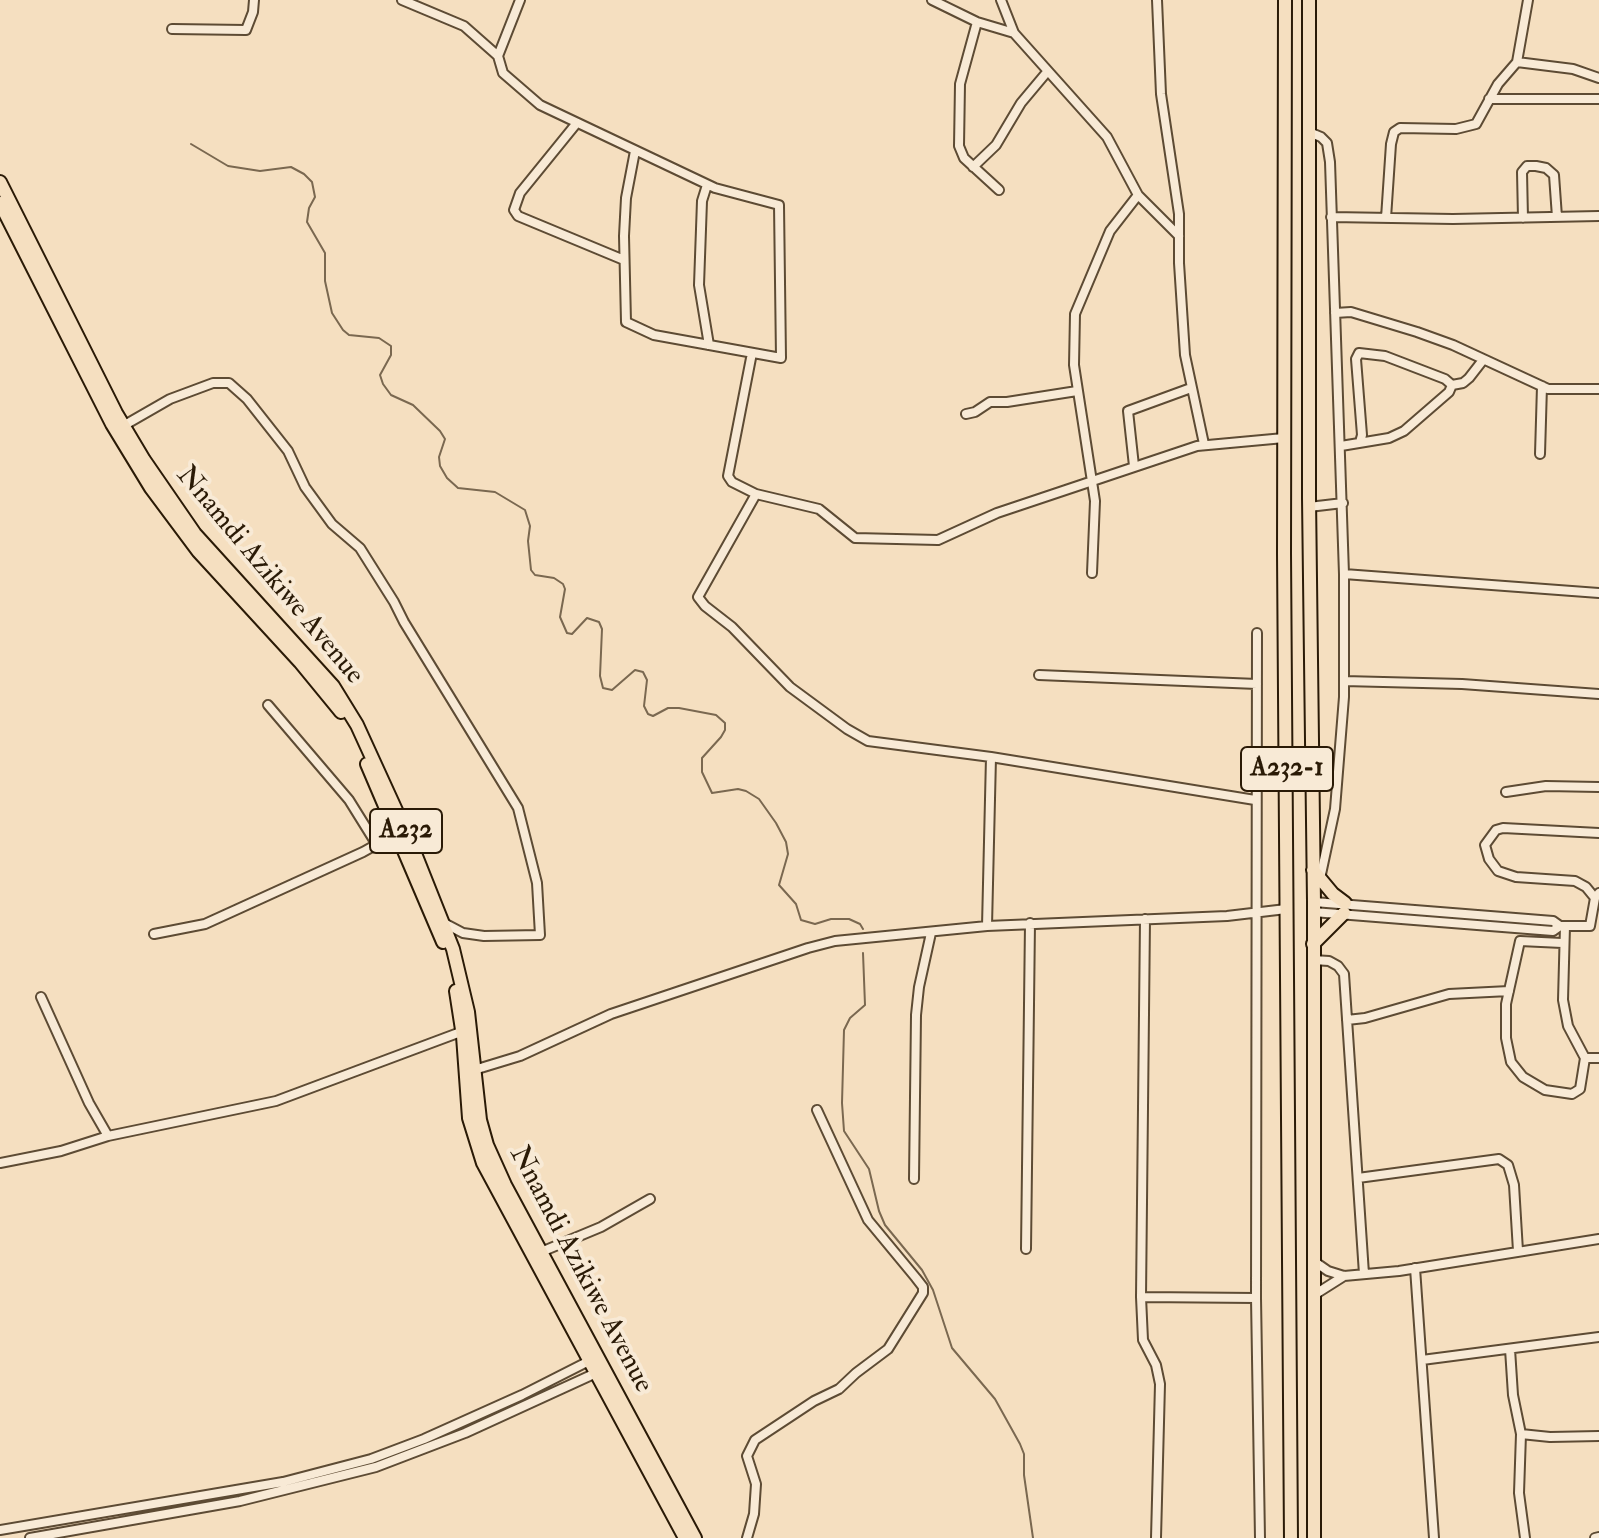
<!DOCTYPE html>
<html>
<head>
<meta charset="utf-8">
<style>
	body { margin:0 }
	canvas { display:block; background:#f5dfc0 }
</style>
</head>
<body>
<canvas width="1599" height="1538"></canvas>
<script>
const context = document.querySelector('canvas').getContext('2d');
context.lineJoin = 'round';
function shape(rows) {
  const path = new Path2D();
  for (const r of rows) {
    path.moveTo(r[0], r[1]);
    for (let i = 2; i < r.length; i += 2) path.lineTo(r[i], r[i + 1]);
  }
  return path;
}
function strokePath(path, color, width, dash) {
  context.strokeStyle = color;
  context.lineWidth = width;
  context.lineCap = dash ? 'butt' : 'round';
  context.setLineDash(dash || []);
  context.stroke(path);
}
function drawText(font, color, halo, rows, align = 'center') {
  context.font = font + ' "IM FELL Double Pica",serif';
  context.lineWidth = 8;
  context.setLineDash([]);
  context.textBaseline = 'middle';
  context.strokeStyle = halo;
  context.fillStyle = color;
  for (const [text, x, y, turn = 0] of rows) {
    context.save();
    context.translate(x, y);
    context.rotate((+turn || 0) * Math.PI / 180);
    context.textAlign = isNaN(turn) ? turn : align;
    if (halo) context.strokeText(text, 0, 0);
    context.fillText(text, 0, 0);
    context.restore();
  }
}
strokePath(shape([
	[191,144,228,166,260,171,291,167,304,174,312,182,315,197,309,208,307,222,325,253,325,281,332,313,343,330,349,335,379,338,391,346,391,355,380,375,383,384,391,395,413,405,440,431,445,439,439,457,440,466,447,478,458,488,495,492,525,510,530,526,528,541,531,570,535,575,554,578,563,584,565,589,560,617,567,633,572,634,587,618,599,622,602,629,600,676,603,688,612,690,635,670,643,672,647,680,644,706,648,714,653,716,668,708,679,708,716,715,725,723,725,730,721,737,702,758,702,772,712,793,738,789,746,791,759,799,776,823,786,842,788,854,779,885,796,904,801,920,815,924,831,919,849,919,860,924,863,929],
	[863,953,865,1005,850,1018,844,1030,842,1103,844,1131,869,1169,879,1211,885,1225,922,1270,933,1290,952,1348,995,1399,1020,1444,1024,1454,1024,1475,1033,1538]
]), '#7a6850', 2);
const minor = shape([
	[402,0,464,26,498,56],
	[520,0,498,56,503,73,540,105,715,188,779,205,781,358,654,335,626,322,624,236,626,198,635,151],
	[932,0,977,22,1014,33],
	[1001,0,1014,33,1107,137,1138,195,1179,236],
	[1157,0,1161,94,1179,214,1179,263,1185,355,1204,444],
	[977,22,960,84,959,146,964,158,999,190],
	[172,29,246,30,253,12,254,0],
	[1517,62,1573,69,1599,78],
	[1489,99,1599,99],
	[576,124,520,193,514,210,518,216,624,260],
	[1309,132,1321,137,1327,143,1330,162,1344,574,1344,697,1335,809,1320,879],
	[973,167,996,145,1021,103,1047,72],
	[707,185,702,201,699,285,709,345],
	[1331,217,1453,219,1599,216],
	[1386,218,1391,144,1394,132,1400,128,1456,129,1476,124,1498,84,1517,62,1528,0],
	[1523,218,1522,172,1527,166,1536,166,1546,168,1554,175,1557,217],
	[1335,313,1351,312,1417,332,1453,345,1548,389,1599,389],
	[752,353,728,476,732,482,756,494,819,509,855,538,938,540,997,513,1197,446,1284,438],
	[966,414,975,412,990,402,1007,402,1077,391],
	[123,426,170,399,213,383,229,383,247,399,288,451,305,487,332,524,360,548,394,602,404,622,518,808,537,883,540,935,484,936,463,933,444,923],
	[1360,442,1362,435,1356,359,1359,353,1385,356,1445,379,1452,385],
	[1341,446,1389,438,1404,431,1449,392,1452,385,1463,383,1469,378,1483,360],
	[1540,454,1542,386],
	[1134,466,1128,411,1191,388],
	[756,494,698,597,705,606,732,627,790,687,847,729,868,741,991,757,1255,800],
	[1309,507,1343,503],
	[1092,573,1095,501,1074,365,1075,314,1110,231,1138,195],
	[1344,574,1599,593],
	[1257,633,1256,1298,1260,1538],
	[1039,675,1257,684],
	[1344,681,1462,684,1599,694],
	[268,705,349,800,377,845],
	[1506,792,1546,786,1599,787],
	[1595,898,1586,887,1575,881,1516,877,1498,871,1489,859,1485,845,1496,830,1503,828,1599,833],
	[1314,902,1553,921,1560,926],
	[1313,912,1553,931,1560,926,1590,926,1595,898,1599,893],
	[1145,919,1141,1297,1143,1340,1156,1365,1160,1384,1156,1538],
	[987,926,991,757],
	[154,934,205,924,363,852,397,833],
	[1562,943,1520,941,1506,1004,1506,1038,1511,1062,1523,1077,1545,1090,1572,1094,1580,1089,1585,1058,1568,1026,1563,1000,1565,926],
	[1313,960,1329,961,1338,966,1344,974,1364,1274],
	[41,997,89,1103,108,1136],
	[1347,1020,1365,1018,1449,994,1509,991],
	[1585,1058,1599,1058],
	[474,1070,520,1056,611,1014,808,948,835,941,987,926,1227,916,1286,909],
	[0,1163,61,1151,108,1136,276,1101,466,1030],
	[1358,1178,1499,1159,1508,1165,1514,1185,1518,1251],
	[914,1179,916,1015,919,987,931,933],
	[1026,1249,1030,923],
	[541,1252,601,1227,650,1199],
	[1315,1262,1328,1271,1344,1276,1399,1271,1599,1239],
	[1415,1268,1434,1538],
	[1314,1295,1344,1276],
	[1141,1297,1256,1298],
	[1510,1349,1513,1395,1521,1434,1519,1493,1525,1538],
	[1422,1360,1599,1337],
	[1521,1434,1550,1437,1599,1436],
	[0,1530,283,1482,371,1459,424,1439,522,1395,589,1361],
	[30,1538,240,1501,376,1467,465,1433,596,1373],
	[747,1538,754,1514,756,1484,747,1456,755,1440,814,1401,839,1389,856,1373,888,1349,923,1293,923,1287,916,1278,868,1220,817,1110],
	[1595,1538,1599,1537]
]);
const primary = shape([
	[0,182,116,413,144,460,195,534,333,686,357,725,410,841,453,949,468,1012,480,1120,487,1145,505,1185,695,1538],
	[0,203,112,424,151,488,198,551,300,662,341,712],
	[367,764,443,942],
	[456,991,463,1036,469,1118,483,1163,685,1538]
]);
const trunk = shape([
	[1285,0,1284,553,1291,1538],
	[1309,0,1309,498,1314,902,1314,1538],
	[1313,870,1333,894,1345,903],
	[1313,944,1344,913]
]);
strokePath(minor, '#5d4b34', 12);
strokePath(primary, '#2a1a06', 16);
strokePath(trunk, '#2a1a06', 16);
strokePath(minor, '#f8ead6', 8);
strokePath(primary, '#f5dfc0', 12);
strokePath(trunk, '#f5dfc0', 12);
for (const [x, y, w] of [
	[1287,769,92],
	[406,831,72]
]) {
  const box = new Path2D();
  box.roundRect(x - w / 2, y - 22, w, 44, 6);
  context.fillStyle = '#f8ead6';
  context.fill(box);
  strokePath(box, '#2a1a06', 2);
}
drawText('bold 26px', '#2a1a06', null, [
	["A232-1",1287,769],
	["A232",406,831]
]);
drawText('28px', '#2a1a06', '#f8ead6', [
	["Nnamdi Azikiwe Avenue",269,576,50],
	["Nnamdi Azikiwe Avenue",580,1270,62]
]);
</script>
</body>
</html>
